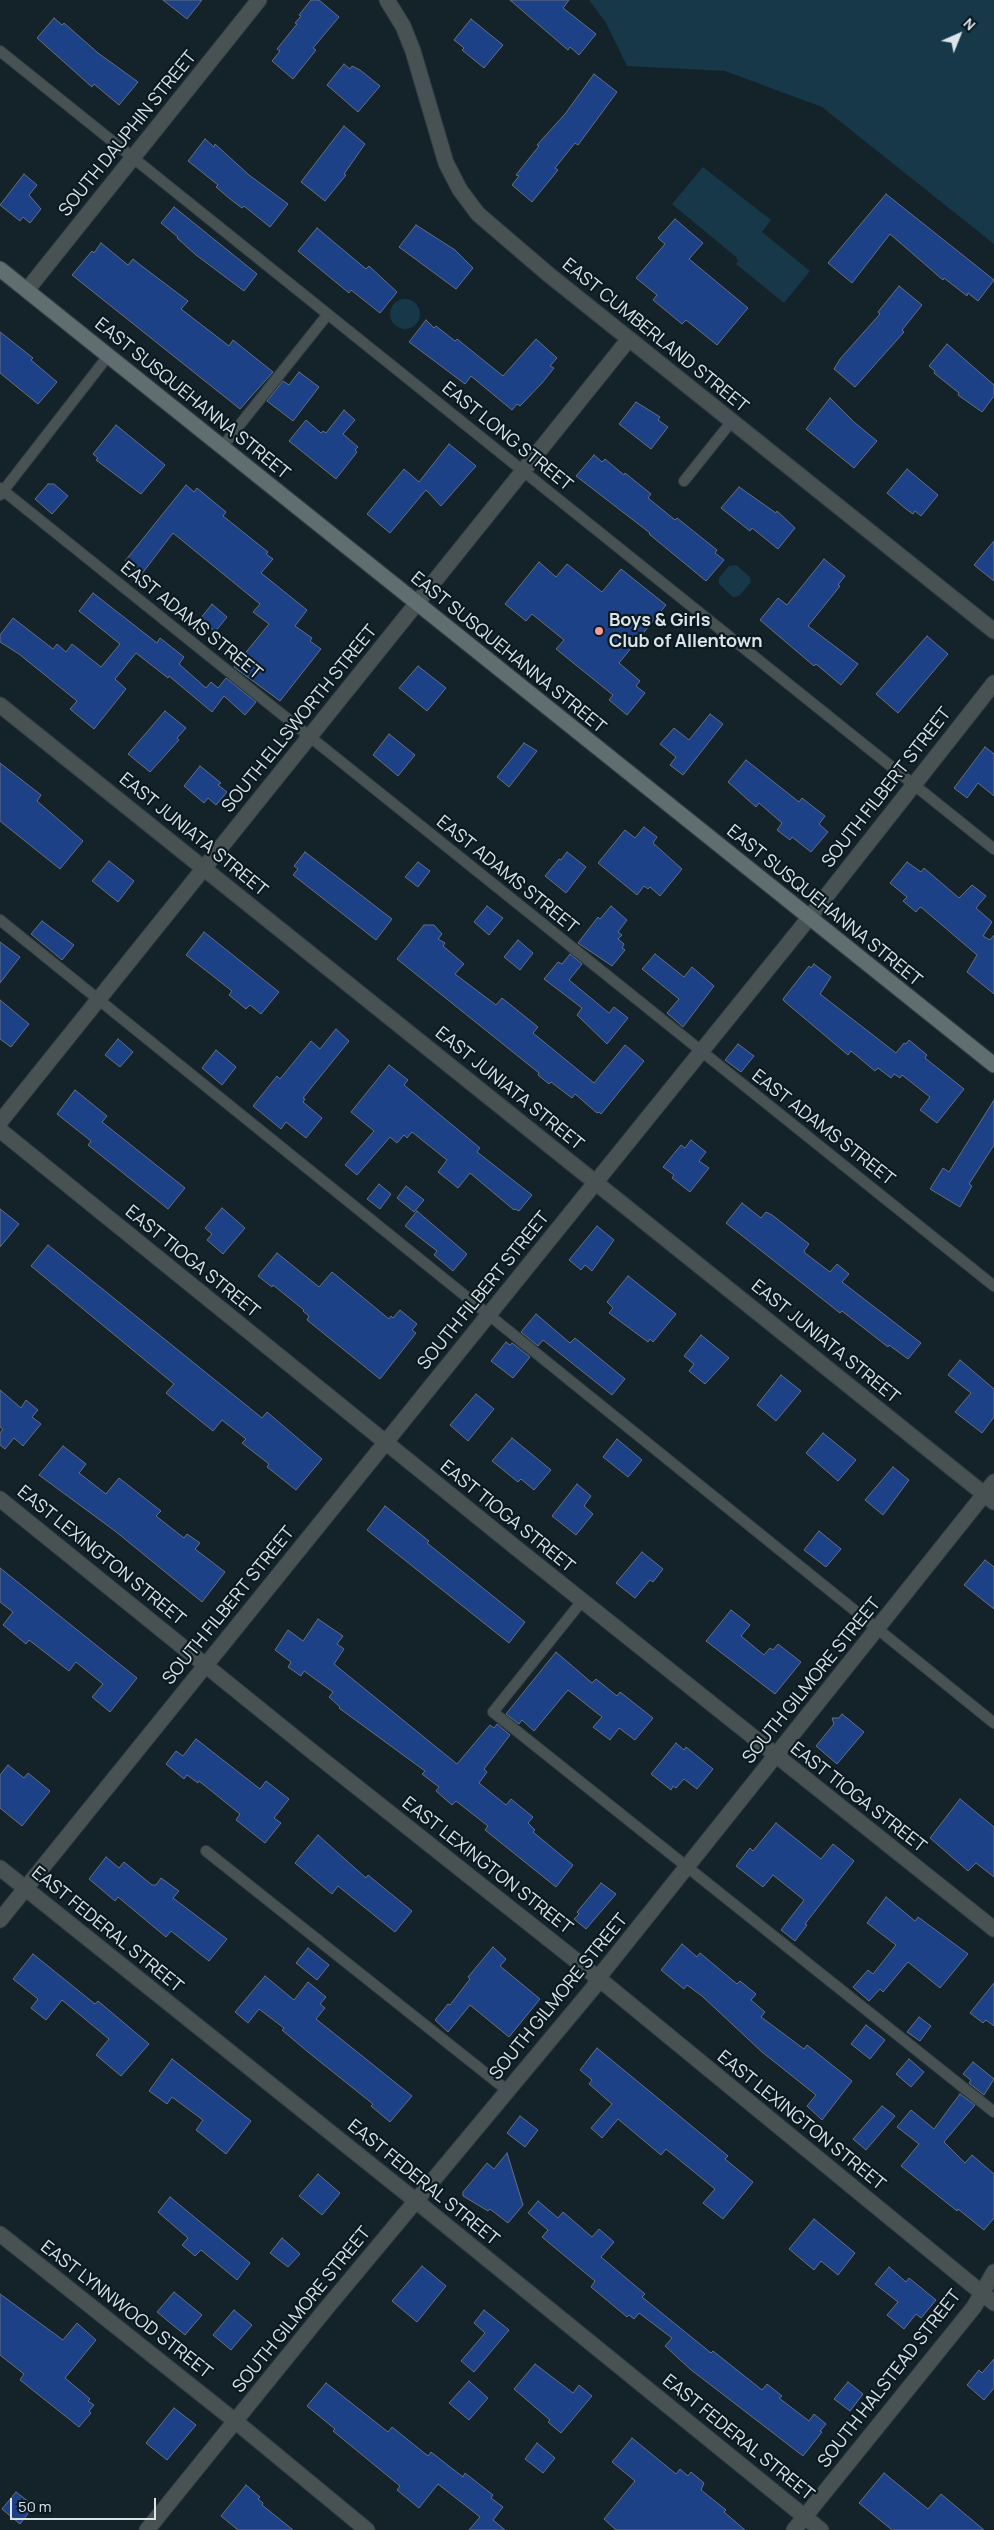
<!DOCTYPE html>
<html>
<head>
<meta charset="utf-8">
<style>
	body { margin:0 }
	#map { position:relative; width:994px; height:2530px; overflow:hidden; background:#14232a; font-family:Manrope,sans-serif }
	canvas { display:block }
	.north { position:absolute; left:934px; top:10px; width:50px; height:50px; -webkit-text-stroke:4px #0b1921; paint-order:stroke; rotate:44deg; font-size:14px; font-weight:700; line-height:20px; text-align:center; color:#dbe4e9 }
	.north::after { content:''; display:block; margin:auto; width:18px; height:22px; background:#dbe4e9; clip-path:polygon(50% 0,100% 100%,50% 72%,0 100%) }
	.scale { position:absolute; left:10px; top:2498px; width:146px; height:22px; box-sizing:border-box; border:2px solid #dbe4e9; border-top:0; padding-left:6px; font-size:15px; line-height:18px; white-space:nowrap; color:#dbe4e9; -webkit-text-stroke:4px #0b1921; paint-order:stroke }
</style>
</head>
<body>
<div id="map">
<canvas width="994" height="2530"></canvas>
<div class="north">N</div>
<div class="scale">50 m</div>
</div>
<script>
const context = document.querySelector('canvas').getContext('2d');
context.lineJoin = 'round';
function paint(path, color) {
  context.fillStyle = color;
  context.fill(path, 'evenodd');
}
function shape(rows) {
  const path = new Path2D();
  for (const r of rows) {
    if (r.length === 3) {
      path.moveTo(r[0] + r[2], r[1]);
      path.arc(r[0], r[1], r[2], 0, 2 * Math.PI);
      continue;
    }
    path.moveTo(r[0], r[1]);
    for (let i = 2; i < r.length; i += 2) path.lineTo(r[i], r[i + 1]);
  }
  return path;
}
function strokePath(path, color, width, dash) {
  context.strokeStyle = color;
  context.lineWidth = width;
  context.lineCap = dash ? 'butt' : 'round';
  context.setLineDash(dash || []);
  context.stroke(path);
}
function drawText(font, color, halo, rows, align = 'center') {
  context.font = font + ' Manrope,sans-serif';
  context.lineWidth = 4.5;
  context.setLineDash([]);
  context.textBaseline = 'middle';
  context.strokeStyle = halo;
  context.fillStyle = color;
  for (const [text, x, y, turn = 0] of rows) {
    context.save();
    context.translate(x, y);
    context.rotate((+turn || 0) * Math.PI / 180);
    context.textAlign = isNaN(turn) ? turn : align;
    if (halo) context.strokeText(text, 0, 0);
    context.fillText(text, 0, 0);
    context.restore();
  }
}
paint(shape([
	[589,0,994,0,994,244,822,107,725,71,627,66,606,23],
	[703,167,771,220,762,232,810,271,784,303,736,264,738,261,736,257,672,204],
	[405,314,15],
	[736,565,750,577,751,582,739,596,733,597,719,584,719,578,729,566]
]), '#163848');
const building = shape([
	[163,0,202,0,187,19,163,0],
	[311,0,319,0,339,17,313,48,316,50,293,79,272,61,280,51,277,49,297,24,295,23,301,16,299,15,311,0],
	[510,0,569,0,563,8,596,34,579,55,570,47,568,50,510,0],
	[54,18,62,25,64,23,98,53,138,82,119,105,94,84,92,87,37,38,54,18],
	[471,19,503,45,484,68,462,50,464,48,454,40,471,19],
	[344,64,350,69,352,66,360,70,380,86,358,112,327,85,344,64],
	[594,74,617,92,578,145,575,143,555,168,558,170,532,202,512,185,519,176,516,175,539,146,537,145,565,114,594,74],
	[344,126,365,144,344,174,346,175,325,201,301,182,344,126],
	[205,139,214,147,215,144,249,175,288,204,270,227,244,206,242,208,230,199,216,187,218,185,188,161,205,139],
	[24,174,37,185,29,195,41,209,30,223,23,217,20,221,0,205,24,174],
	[886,194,994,280,978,301,968,293,967,296,944,278,943,280,890,234,852,283,828,263,886,194],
	[174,207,257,274,244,291,196,255,177,238,178,237,161,223,174,207],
	[675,219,703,243,689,259,748,308,717,345,686,320,682,324,653,300,657,295,636,278,665,244,658,238,675,219],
	[416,225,455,250,473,268,456,289,399,247,416,225],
	[317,228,366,269,369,266,397,292,380,313,351,290,349,293,298,251,317,228],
	[101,243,128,265,133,259,143,267,188,301,181,309,229,346,233,340,273,372,240,409,72,275,92,251,94,253,101,243],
	[899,286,922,305,902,330,904,332,855,387,834,369,840,359,880,314,878,312,899,286],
	[426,320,434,328,436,326,455,341,457,339,503,376,536,339,557,358,550,366,554,368,542,383,520,406,517,404,512,410,471,376,465,384,409,342,426,320],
	[0,332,33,358,31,360,57,382,38,404,0,373,0,332],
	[947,344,994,385,994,396,982,412,958,395,959,393,934,373,935,371,929,366,947,344],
	[299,372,319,387,293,421,267,401,283,381,289,385,299,372],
	[830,398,854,422,877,441,854,468,806,429,830,398],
	[636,402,660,417,658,420,668,427,651,449,619,424,636,402],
	[344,410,355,420,343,434,358,447,355,450,357,452,336,479,289,441,306,420,321,433,323,431,326,433,344,410],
	[116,425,165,465,141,494,96,460,98,458,93,454,116,425],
	[449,444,476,466,441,506,426,490,390,533,367,514,404,469,419,482,449,444],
	[594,455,602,462,605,459,624,475,625,473,651,494,648,498,675,520,677,518,717,550,715,553,724,560,706,581,649,534,650,533,576,476,594,455],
	[907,469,938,495,921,516,915,511,913,514,906,509,887,493,907,469],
	[48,484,54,484,68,496,52,514,35,499,48,484],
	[186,485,194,492,197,488,226,512,223,516,268,552,266,554,273,559,261,573,307,610,295,626,312,638,310,641,321,649,280,701,234,667,269,624,253,612,260,604,173,533,141,575,125,561,186,485],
	[739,487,776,513,777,511,795,528,778,549,752,528,750,531,721,508,739,487],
	[994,541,994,581,974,565,994,541],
	[824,559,845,576,838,585,840,586,808,626,858,664,841,685,816,664,814,666,760,620,778,598,787,605,824,559],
	[539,562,556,577,567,564,602,592,621,569,666,605,619,663,640,681,636,686,645,693,627,715,609,700,613,695,556,649,564,640,532,614,526,621,505,604,539,562],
	[93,593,157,643,160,638,184,657,179,664,206,688,211,682,218,688,226,678,256,702,245,715,224,696,212,712,169,676,168,678,136,653,115,679,126,689,94,729,70,709,77,701,19,654,0,642,0,635,13,618,53,649,57,644,66,652,72,644,101,667,120,644,79,611,93,593],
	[212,604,227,617,215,632,200,619,212,604],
	[927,636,948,654,898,713,876,694,927,636],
	[418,666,446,688,427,711,399,688,418,666],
	[165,711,186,728,177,738,179,740,150,772,128,754,165,711],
	[710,714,723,724,683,775,670,765,676,757,660,744,674,728,689,740,710,714],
	[389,734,415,755,398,776,373,755,389,734],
	[524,743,537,751,509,787,497,777,524,743],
	[985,747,994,754,994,796,978,783,967,798,954,788,985,747],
	[746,760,799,802,802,798,825,816,819,824,828,832,811,852,792,837,790,840,777,830,782,823,759,803,756,807,728,782,746,760],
	[0,763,41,795,37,801,83,841,60,869,0,821,0,763],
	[200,766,221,783,218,785,227,792,216,805,208,798,204,803,184,786,200,766],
	[644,827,657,837,653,843,682,869,660,896,650,887,648,889,644,886,637,895,598,863,625,830,635,838,644,827],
	[305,852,392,919,376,940,293,875,298,869,294,866,305,852],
	[567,852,586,867,566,893,545,876,559,859,561,860,567,852],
	[109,861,134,881,118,902,92,881,109,861],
	[418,862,430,871,418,887,405,877,418,862],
	[907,862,921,872,924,868,959,898,972,885,986,896,976,908,992,922,983,936,990,940,994,935,994,994,967,972,977,955,922,908,920,907,916,912,903,901,907,897,890,883,907,862],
	[487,906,503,918,489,935,474,922,487,906],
	[611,906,627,920,618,932,622,935,618,939,624,944,622,948,625,950,612,966,578,943,598,917,600,919,611,906],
	[42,921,74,945,62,960,31,934,42,921],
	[424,925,434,925,442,934,438,939,445,943,443,946,464,964,455,974,496,1005,502,998,538,1027,533,1033,594,1083,625,1045,644,1061,601,1114,599,1112,597,1113,575,1094,572,1098,551,1082,549,1084,538,1075,539,1073,397,959,424,925],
	[204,932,279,992,261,1014,250,1005,246,1009,229,995,232,991,186,955,204,932],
	[518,940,533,953,520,970,504,957,518,940],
	[0,942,20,957,0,983,0,942],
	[570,954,582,964,569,980,609,1013,614,1007,628,1018,607,1044,577,1015,582,1008,544,979,558,962,562,964,570,954],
	[655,954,684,977,692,967,714,986,683,1027,667,1013,679,999,642,969,655,954],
	[814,964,831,977,820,994,896,1053,904,1043,906,1044,909,1040,927,1055,925,1058,964,1089,937,1123,920,1110,930,1097,902,1075,900,1078,894,1074,891,1078,878,1068,875,1071,851,1051,848,1055,784,1001,783,999,809,966,811,968,814,964],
	[0,1000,29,1024,11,1047,0,1039,0,1000],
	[336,1029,349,1041,303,1098,305,1099,303,1102,322,1118,306,1138,286,1122,281,1129,253,1106,277,1076,280,1079,311,1041,320,1049,336,1029],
	[118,1039,133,1052,120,1067,105,1055,118,1039],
	[738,1044,754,1056,741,1072,725,1060,738,1044],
	[216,1050,236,1067,222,1085,202,1068,216,1050],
	[389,1065,408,1080,404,1085,480,1148,477,1152,532,1195,519,1211,515,1209,514,1210,470,1173,458,1188,438,1172,447,1160,412,1132,407,1138,404,1135,397,1143,390,1137,357,1175,345,1165,374,1131,351,1112,389,1065],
	[75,1090,107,1116,102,1122,185,1188,168,1209,88,1145,91,1141,57,1114,75,1090],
	[994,1100,994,1145,969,1184,972,1186,960,1207,930,1189,943,1168,949,1172,994,1100],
	[691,1140,706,1152,699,1161,709,1168,690,1192,672,1178,674,1175,663,1167,681,1145,685,1148,691,1140],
	[379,1184,391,1194,380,1209,367,1199,379,1184],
	[406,1186,424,1200,414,1212,397,1198,406,1186],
	[742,1203,761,1218,766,1212,772,1215,809,1244,804,1251,805,1253,830,1272,837,1264,849,1274,842,1282,921,1343,908,1359,889,1345,888,1347,842,1311,840,1313,726,1223,742,1203],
	[222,1208,245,1228,223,1254,207,1240,212,1234,205,1228,222,1208],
	[0,1209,19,1224,0,1247,0,1209],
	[417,1211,467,1254,453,1271,434,1255,437,1251,405,1226,417,1211],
	[597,1226,614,1240,592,1271,585,1265,581,1270,569,1260,597,1226],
	[48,1245,262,1418,267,1412,322,1459,296,1490,267,1467,269,1464,242,1443,246,1439,222,1420,213,1431,166,1393,174,1384,31,1266,48,1245],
	[277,1253,319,1287,332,1272,389,1319,391,1316,393,1318,400,1310,417,1324,412,1330,416,1333,380,1379,307,1320,309,1316,303,1311,304,1310,273,1285,272,1287,258,1276,277,1253],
	[628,1276,676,1314,653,1342,650,1339,648,1342,609,1313,613,1308,607,1302,628,1276],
	[536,1314,570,1343,575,1338,625,1379,612,1395,543,1340,538,1346,521,1332,536,1314],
	[701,1335,729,1358,705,1384,689,1371,694,1364,684,1356,701,1335],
	[506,1342,510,1345,512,1343,530,1357,513,1378,491,1361,506,1342],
	[960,1360,994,1389,994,1417,982,1433,955,1412,971,1393,948,1375,960,1360],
	[781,1375,801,1391,776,1421,757,1405,781,1375],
	[0,1390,21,1408,26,1400,38,1410,32,1417,41,1424,23,1446,14,1438,5,1449,0,1445,0,1433,3,1429,0,1427,0,1390],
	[476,1394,494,1409,468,1441,450,1425,476,1394],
	[823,1433,856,1460,838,1481,806,1453,823,1433],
	[512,1438,551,1470,534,1490,521,1479,518,1482,492,1461,512,1438],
	[617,1439,642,1460,628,1477,603,1457,617,1439],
	[63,1446,86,1464,79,1473,106,1494,119,1478,161,1511,156,1516,184,1538,187,1534,200,1543,195,1549,225,1572,202,1602,115,1531,39,1475,63,1446],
	[893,1467,909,1480,883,1515,865,1500,893,1467],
	[577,1484,591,1496,584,1506,593,1514,576,1535,552,1516,577,1484],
	[385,1506,429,1541,427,1543,525,1622,509,1643,367,1530,385,1506],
	[819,1531,841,1549,826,1567,804,1550,819,1531],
	[642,1552,663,1569,653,1582,650,1580,635,1598,616,1583,642,1552],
	[985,1560,994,1567,994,1609,964,1585,985,1560],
	[0,1568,137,1678,110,1712,92,1697,103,1684,76,1662,69,1671,29,1640,26,1644,3,1625,13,1612,0,1602,0,1568],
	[731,1610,750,1625,741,1636,764,1655,770,1648,773,1650,778,1644,801,1662,775,1694,706,1641,731,1610],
	[318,1619,343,1636,337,1644,344,1649,334,1664,457,1764,490,1725,494,1728,497,1724,510,1735,484,1769,487,1772,479,1783,506,1805,511,1799,533,1817,528,1823,535,1830,533,1832,573,1865,556,1887,485,1830,488,1826,456,1801,452,1805,436,1791,439,1787,422,1774,425,1771,339,1708,340,1707,329,1697,333,1692,304,1671,301,1676,288,1667,291,1662,275,1650,288,1630,303,1641,318,1619],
	[556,1652,592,1683,596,1679,617,1696,620,1692,653,1718,635,1740,619,1728,610,1740,593,1727,602,1717,568,1690,534,1731,522,1720,519,1724,506,1714,556,1652],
	[842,1714,864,1732,837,1764,816,1746,834,1724,832,1718,839,1718,842,1714],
	[196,1739,260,1789,266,1781,289,1799,274,1818,281,1823,265,1843,236,1820,240,1814,199,1781,198,1783,187,1775,184,1779,166,1764,176,1751,183,1756,196,1739],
	[676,1743,684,1750,686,1747,713,1769,697,1789,684,1779,676,1788,673,1786,671,1790,651,1774,676,1743],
	[8,1765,24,1778,28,1773,50,1791,22,1826,0,1808,0,1775,8,1765],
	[960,1799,994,1827,994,1877,976,1863,968,1871,930,1838,960,1799],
	[776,1823,821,1859,833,1844,854,1861,805,1924,807,1925,795,1941,781,1930,804,1900,773,1875,763,1887,736,1866,750,1848,753,1851,776,1823],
	[318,1835,366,1878,368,1875,412,1911,395,1932,338,1886,332,1894,295,1863,318,1835],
	[106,1857,119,1868,124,1862,152,1885,156,1885,161,1878,179,1891,173,1898,227,1939,209,1961,171,1931,166,1937,118,1897,115,1901,89,1879,106,1857],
	[601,1883,616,1894,586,1929,574,1919,579,1914,577,1912,601,1883],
	[886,1897,915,1921,918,1917,968,1954,940,1988,908,1962,883,1992,880,1989,869,2001,853,1987,868,1970,873,1974,896,1945,867,1923,886,1897],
	[682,1944,697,1957,700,1953,737,1984,740,1981,756,1994,751,2000,765,2012,761,2017,804,2049,807,2045,852,2081,822,2120,807,2106,816,2095,762,2052,702,1996,687,1985,684,1989,661,1970,682,1944],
	[493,1947,506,1959,500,1966,540,1999,509,2037,470,2005,448,2032,435,2020,448,2004,450,2005,470,1979,468,1977,493,1947],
	[308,1948,329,1965,317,1980,296,1963,308,1948],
	[33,1954,95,2004,98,2001,149,2044,121,2076,96,2055,109,2039,62,2000,46,2020,31,2008,38,1999,13,1979,33,1954],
	[265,1976,294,2000,308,1982,326,1997,320,2004,325,2008,316,2019,412,2096,390,2122,371,2106,373,2104,308,2052,282,2030,284,2028,259,2009,248,2023,235,2012,265,1976],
	[994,1983,994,2026,986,2020,983,2023,970,2013,994,1983],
	[919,2017,931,2026,920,2041,907,2032,919,2017],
	[866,2025,885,2040,870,2059,851,2044,866,2025],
	[597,2048,728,2156,725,2159,753,2182,723,2219,703,2203,715,2189,666,2149,661,2155,618,2119,602,2138,591,2128,612,2104,589,2084,592,2080,580,2070,597,2048],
	[172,2059,251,2121,226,2154,196,2130,203,2120,172,2097,167,2104,149,2091,172,2059],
	[909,2059,924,2072,911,2087,896,2074,909,2059],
	[973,2062,994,2079,984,2095,969,2083,971,2080,963,2074,973,2062],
	[960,2094,975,2105,944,2142,965,2163,972,2155,994,2174,994,2218,984,2230,958,2209,957,2211,901,2166,919,2144,897,2127,911,2110,934,2129,960,2094],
	[882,2106,895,2116,866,2150,853,2139,882,2106],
	[520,2116,538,2130,525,2147,507,2133,520,2116],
	[507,2153,523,2205,508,2223,490,2209,488,2211,463,2196,463,2192,487,2163,494,2169,507,2153],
	[318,2174,340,2193,322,2215,299,2196,318,2174],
	[170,2197,250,2263,237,2280,201,2250,195,2256,182,2245,188,2238,158,2212,170,2197],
	[538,2201,558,2218,563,2212,592,2237,599,2229,614,2242,601,2257,645,2294,642,2297,711,2353,713,2351,762,2390,767,2384,782,2396,779,2398,809,2421,814,2414,826,2424,820,2431,822,2432,803,2456,690,2369,665,2346,672,2338,639,2313,634,2319,629,2315,627,2317,591,2287,595,2281,542,2237,548,2230,528,2213,538,2201],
	[814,2219,855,2253,838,2275,821,2261,814,2270,789,2249,814,2219],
	[282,2238,300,2254,288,2267,270,2253,282,2238],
	[422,2266,446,2286,417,2322,392,2301,422,2266],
	[889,2267,906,2282,909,2278,936,2300,921,2318,916,2314,904,2329,887,2315,898,2302,875,2284,889,2267],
	[174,2292,202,2315,185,2335,157,2312,174,2292],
	[0,2294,63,2340,77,2323,96,2340,65,2378,90,2399,88,2401,94,2405,89,2411,91,2413,79,2427,20,2380,24,2374,0,2355,0,2294],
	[234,2310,252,2325,231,2350,213,2335,234,2310],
	[484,2310,509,2330,474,2372,461,2361,485,2333,474,2323,484,2310],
	[994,2359,994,2388,984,2400,967,2385,979,2370,982,2373,994,2359],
	[535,2364,573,2393,579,2385,592,2396,561,2433,548,2422,550,2420,514,2389,535,2364],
	[469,2381,488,2398,469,2420,449,2403,469,2381],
	[848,2382,863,2394,850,2411,834,2399,848,2382],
	[326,2383,388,2432,392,2427,428,2456,431,2452,463,2477,465,2473,493,2495,491,2498,503,2507,493,2520,505,2530,469,2530,480,2517,438,2484,419,2508,397,2490,400,2486,333,2431,335,2429,307,2406,326,2383],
	[174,2408,196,2425,167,2460,146,2443,174,2408],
	[632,2438,676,2474,680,2469,688,2476,691,2472,704,2483,701,2490,726,2510,724,2512,745,2530,616,2530,604,2519,635,2481,612,2462,632,2438],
	[537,2443,555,2458,543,2473,525,2459,537,2443],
	[884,2473,928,2509,941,2494,984,2530,892,2530,859,2503,884,2473],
	[246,2485,260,2497,258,2499,263,2503,262,2505,293,2530,238,2530,221,2516,246,2485],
	[16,2492,34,2506,20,2524,2,2509,16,2492]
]);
paint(building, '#1c4187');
strokePath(building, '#676f7e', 1);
const service = shape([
	[0,51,994,849],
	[222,447,328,314],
	[684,481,732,421],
	[0,488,994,1286],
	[0,495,108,356],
	[0,920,994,1723],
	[582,1601,493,1712,994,2112],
	[206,1851,508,2091]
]);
const minor = shape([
	[387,0,403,26,413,51,446,163,460,190,478,214,548,274,994,631],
	[27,290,259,0],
	[0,705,994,1502],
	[0,1122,629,339],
	[0,1130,515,1547,994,1929],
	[0,1499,309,1749,598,1978,994,2303],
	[0,1868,416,2201,821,2530],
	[0,1920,809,918,994,683],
	[0,2234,235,2421,367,2530],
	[147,2530,325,2310,594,1987,598,1978,994,1482],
	[794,2530,974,2307,994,2272]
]);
const secondary = shape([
	[0,269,994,1065]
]);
strokePath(service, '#303e45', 12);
strokePath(minor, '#303e45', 17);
strokePath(secondary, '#303e45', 17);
strokePath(service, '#495253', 10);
strokePath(minor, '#495253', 15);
strokePath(secondary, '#606e6f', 15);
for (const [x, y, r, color] of [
	[599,631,5,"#f59b98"]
]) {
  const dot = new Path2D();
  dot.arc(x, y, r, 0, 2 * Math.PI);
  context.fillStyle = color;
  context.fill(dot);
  strokePath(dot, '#0b1921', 2);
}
drawText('18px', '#dbe4e9', '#0b1921', [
	["SOUTH DAUPHIN STREET",128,134,-51],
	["EAST CUMBERLAND STREET",655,336,39],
	["EAST SUSQUEHANNA STREET",192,399,39],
	["EAST LONG STREET",507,437,39],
	["EAST ADAMS STREET",191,621,39],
	["EAST SUSQUEHANNA STREET",508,653,39],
	["SOUTH ELLSWORTH STREET",300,719,-51],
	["SOUTH FILBERT STREET",887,788,-52],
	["EAST JUNIATA STREET",193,835,39],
	["EAST ADAMS STREET",507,875,39],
	["EAST SUSQUEHANNA STREET",824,906,39],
	["EAST JUNIATA STREET",509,1089,39],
	["EAST ADAMS STREET",823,1128,38],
	["EAST TIOGA STREET",192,1262,39],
	["SOUTH FILBERT STREET",484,1291,-51],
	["EAST JUNIATA STREET",825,1342,39],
	["EAST TIOGA STREET",507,1517,39],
	["EAST LEXINGTON STREET",101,1556,39],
	["SOUTH FILBERT STREET",229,1606,-51],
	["SOUTH GILMORE STREET",812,1681,-51],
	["EAST TIOGA STREET",858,1798,38],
	["EAST LEXINGTON STREET",487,1866,38],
	["EAST FEDERAL STREET",107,1930,39],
	["SOUTH GILMORE STREET",559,1997,-51],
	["EAST LEXINGTON STREET",801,2121,39],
	["EAST FEDERAL STREET",423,2183,39],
	["EAST LYNNWOOD STREET",126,2310,38],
	["SOUTH GILMORE STREET",302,2310,-51],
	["SOUTH HALSTEAD STREET",890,2379,-52],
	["EAST FEDERAL STREET",738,2438,39]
]);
drawText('bold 18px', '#dbe4e9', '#0b1921', [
	["Boys & Girls",609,621],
	["Club of Allentown",609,642]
], 'left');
</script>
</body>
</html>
